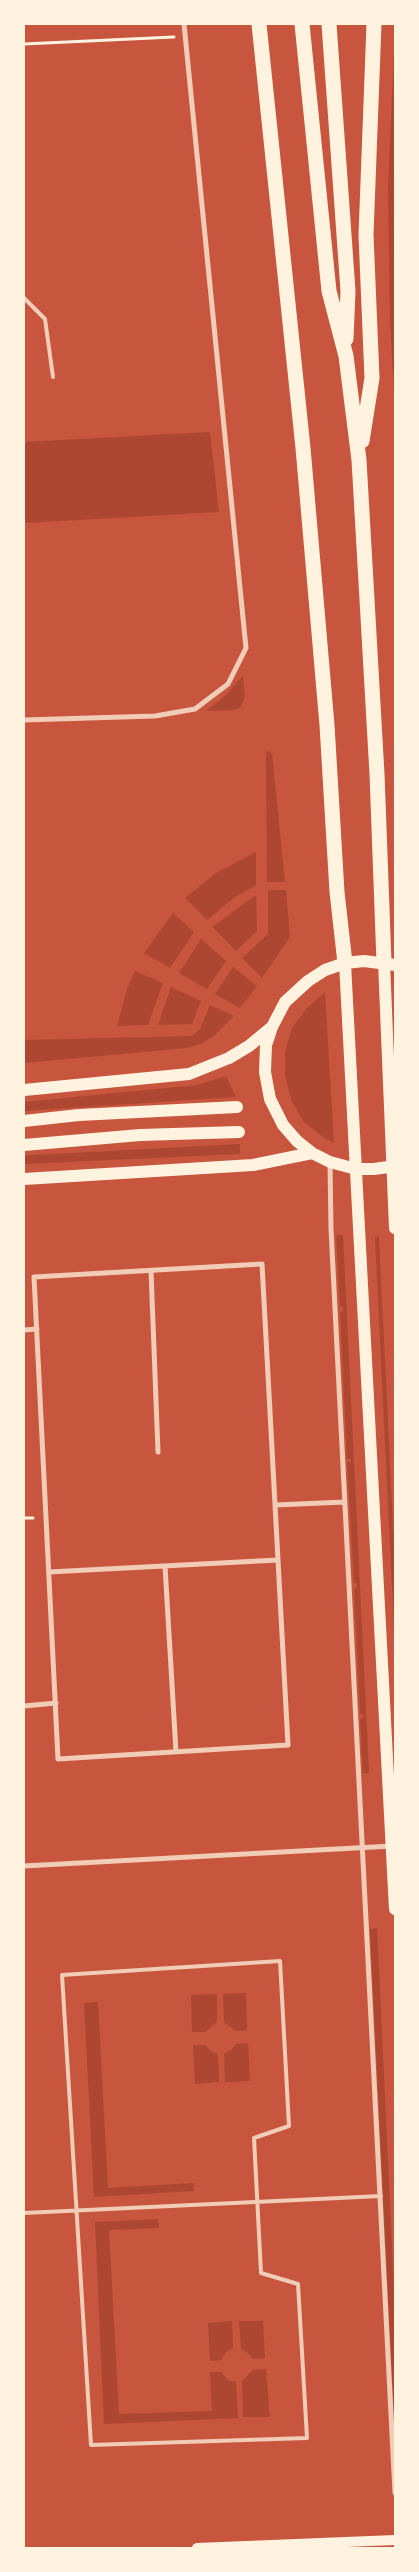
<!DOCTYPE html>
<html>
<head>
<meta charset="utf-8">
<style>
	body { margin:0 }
	#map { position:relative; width:419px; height:2572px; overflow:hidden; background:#c8553d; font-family:Arial,sans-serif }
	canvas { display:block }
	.frame { position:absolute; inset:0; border:25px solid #fff3e0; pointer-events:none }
</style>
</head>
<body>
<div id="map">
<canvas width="419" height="2572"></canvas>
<div class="frame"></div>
</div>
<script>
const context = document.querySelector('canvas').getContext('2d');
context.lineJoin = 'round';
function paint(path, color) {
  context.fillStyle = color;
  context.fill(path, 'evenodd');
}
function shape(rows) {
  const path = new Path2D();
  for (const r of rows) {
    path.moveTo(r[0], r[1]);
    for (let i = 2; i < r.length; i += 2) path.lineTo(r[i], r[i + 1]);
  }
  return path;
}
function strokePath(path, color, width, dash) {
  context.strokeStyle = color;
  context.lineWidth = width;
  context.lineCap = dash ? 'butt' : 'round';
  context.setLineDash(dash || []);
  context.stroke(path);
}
paint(shape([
	[395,29,395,410,390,322,388,187],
	[210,432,219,512,24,523,24,442],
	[243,675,245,697,241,707,234,710,206,711,226,695],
	[268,751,272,754,285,882,267,882,266,753],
	[256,852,256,885,235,897,207,920,185,898,216,873],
	[268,890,286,890,290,937,262,978,242,958,268,934],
	[256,895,257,931,236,951,212,927],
	[173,913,194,932,170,968,144,953],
	[201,939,226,961,207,989,179,973],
	[233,967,257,986,240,1008,215,994],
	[135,971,163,983,148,1025,117,1026,127,989],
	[171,987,201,1001,192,1024,158,1025],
	[325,992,334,1143,324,1138,304,1122,292,1102,285,1077,285,1051,292,1028,307,1008],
	[210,1005,234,1016,215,1035,203,1043,187,1048,24,1063,24,1040,192,1036,200,1029],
	[226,1076,236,1097,24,1111,24,1102,197,1085],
	[240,1144,240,1154,24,1164,24,1156,35,1155],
	[336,1235,343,1235,369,1773,363,1774,360,1719,363,1718,363,1714,360,1714,354,1588,357,1586,357,1583,354,1583,347,1462,351,1462,351,1459,347,1459,340,1312,343,1311,343,1307,340,1307],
	[377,1236,379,1237,395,1566,395,1649,375,1238],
	[377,1928,395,2311,395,2438,370,1929],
	[246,1993,247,2030,235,2031,224,2022,223,1994],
	[217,1994,217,2022,205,2032,192,2032,191,1995],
	[98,2002,108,2188,194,2183,194,2191,94,2197,84,2003],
	[248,2043,250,2081,225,2082,224,2054,232,2049,236,2044],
	[193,2045,205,2045,211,2051,218,2054,219,2082,195,2084],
	[158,2219,159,2228,109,2230,119,2414,212,2411,210,2372,221,2372,228,2380,236,2382,238,2418,104,2424,95,2222],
	[232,2321,233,2348,226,2352,221,2360,210,2361,208,2323],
	[239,2321,263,2321,265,2358,253,2359,247,2352,241,2349],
	[266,2369,270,2417,243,2417,242,2381,253,2370]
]), '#ae4732');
strokePath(shape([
	[24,44,174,37],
	[24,1518,33,1518]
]), '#fff3e0', 3);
strokePath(shape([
	[24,298,45,319,53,377],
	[280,1961,289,2126,254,2138,261,2273,298,2284,307,2438,91,2445,62,1975,280,1961],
	[24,2213,381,2196]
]), '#f1ccb7', 4);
strokePath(shape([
	[24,720,155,716,195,709,228,684,246,648,184,24],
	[330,1163,331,1229,395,2493],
	[262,1264,288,1745,58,1759,34,1277,262,1264],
	[151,1271,158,1452],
	[24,1330,37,1329],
	[275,1505,345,1502],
	[165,1566,176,1752],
	[49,1572,278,1560],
	[24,1706,56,1703],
	[24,1866,392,1846]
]), '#f1ccb7', 5);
strokePath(shape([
	[197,2548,395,2540]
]), '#fff3e0', 10);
strokePath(shape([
	[384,962,395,1228],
	[345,963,395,1909],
	[395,965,364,961,345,963,325,970,308,981,285,1002,272,1027,266,1045,265,1072,270,1099,283,1125,297,1141,312,1153,330,1162,356,1169,374,1169,395,1166],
	[24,1090,189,1074,229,1058,249,1046,272,1027],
	[24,1121,79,1115,237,1107],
	[24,1145,140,1135,239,1132],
	[24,1179,253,1165,312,1153]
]), '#fff3e0', 12);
strokePath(shape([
	[259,24,303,448,327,725,337,892,345,963],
	[302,24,329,291,346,356,359,460,377,774,384,962],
	[329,24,348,291,346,339],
	[362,441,372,378,366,235,374,24]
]), '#fff3e0', 15);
</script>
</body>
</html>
